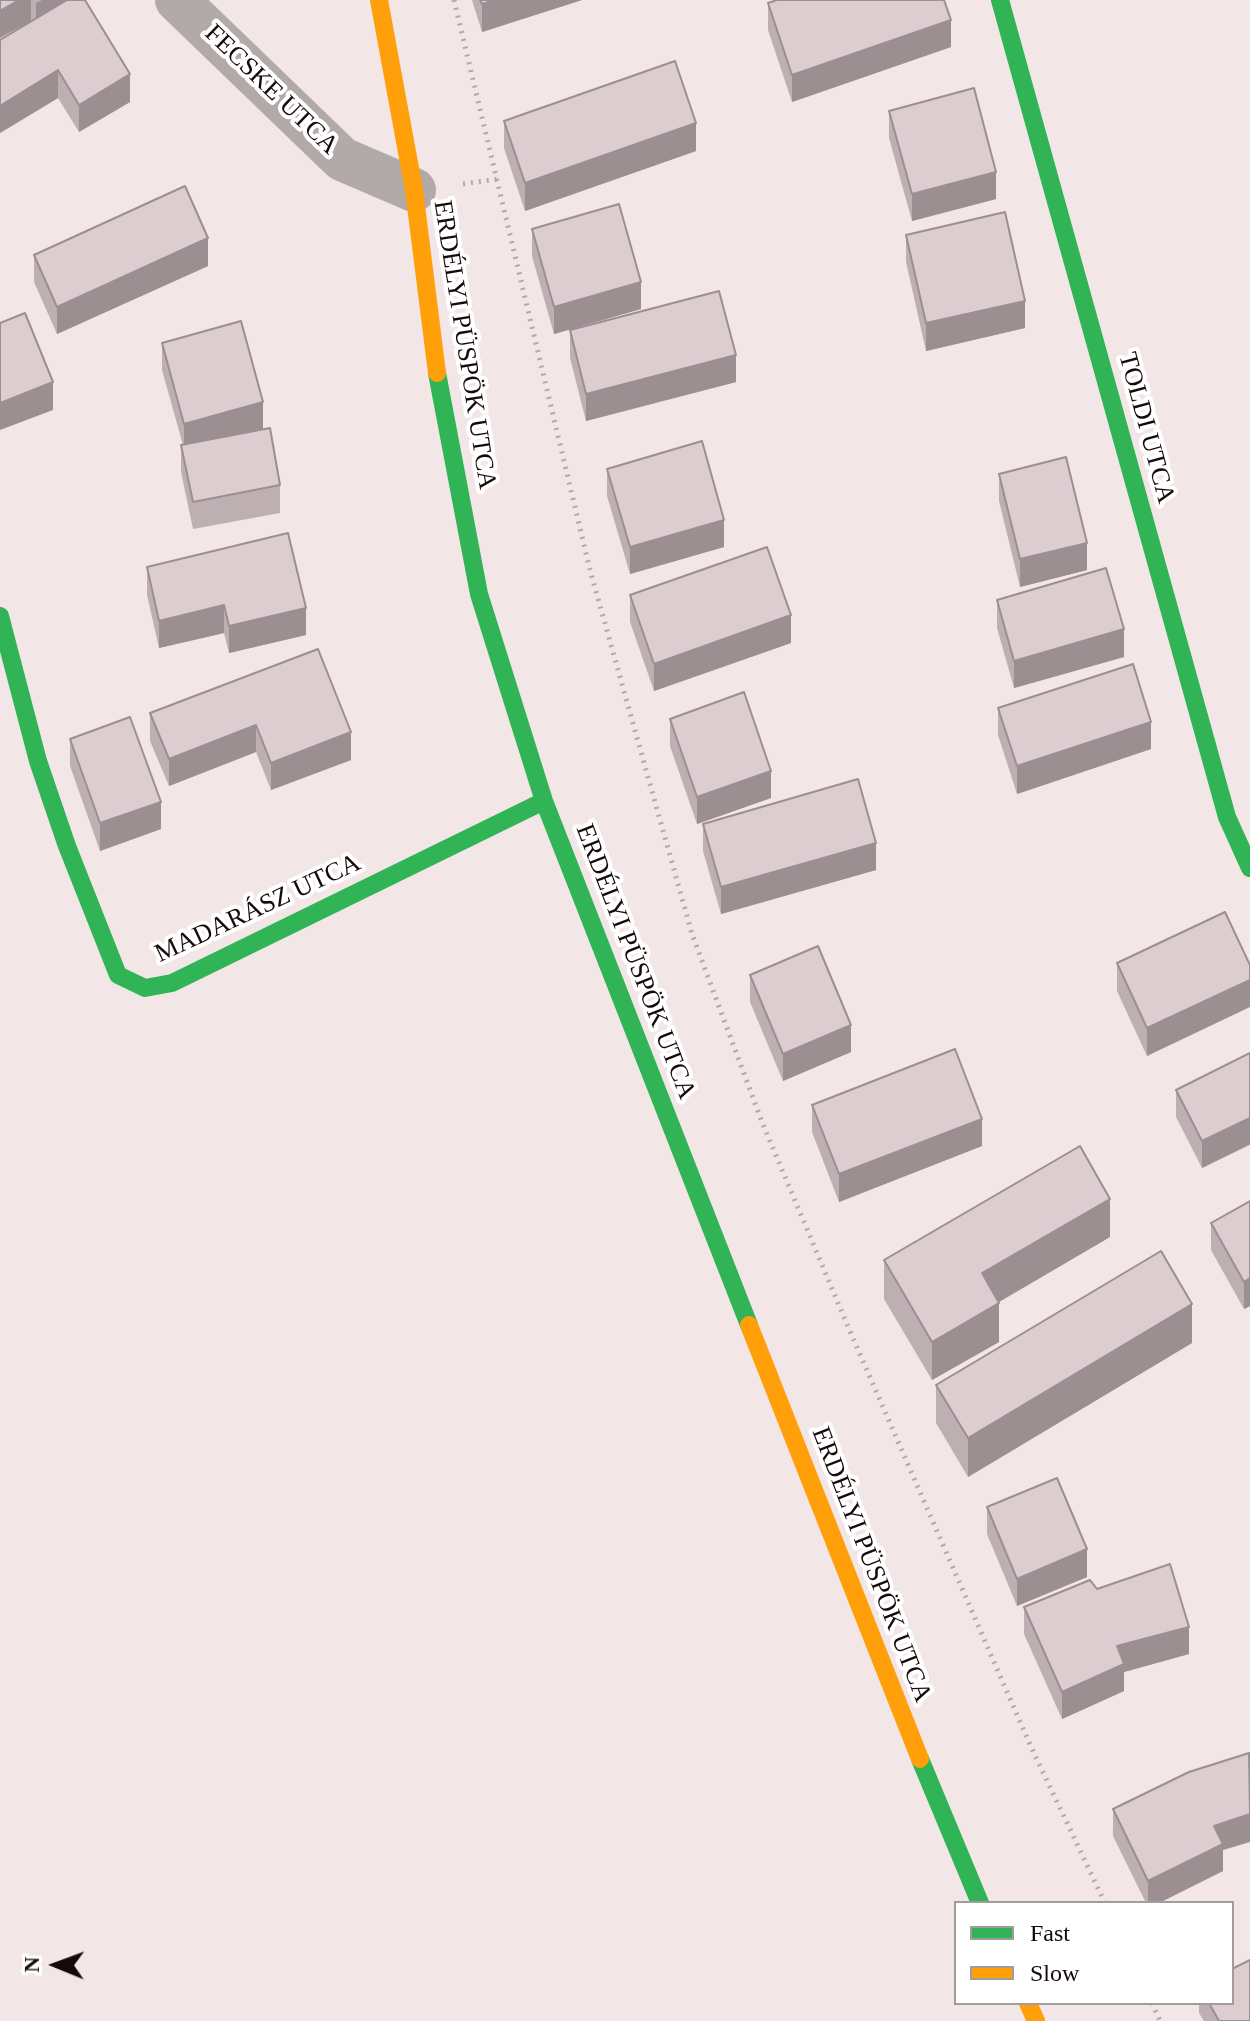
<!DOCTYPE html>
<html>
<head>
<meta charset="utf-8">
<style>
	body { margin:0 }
	#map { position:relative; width:1250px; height:2021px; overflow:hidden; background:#f3e6e6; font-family:"Times New Roman",serif }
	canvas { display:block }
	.legend { position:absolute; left:954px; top:1901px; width:280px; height:104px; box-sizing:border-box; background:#fff; border:2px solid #a29d9d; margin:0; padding:10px 14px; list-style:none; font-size:24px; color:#16090a }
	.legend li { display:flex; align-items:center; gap:16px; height:40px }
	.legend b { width:40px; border:2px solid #a29d9d }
	.north { position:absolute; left:16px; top:1925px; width:80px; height:80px; -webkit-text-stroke:6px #fff; paint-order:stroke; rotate:271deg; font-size:22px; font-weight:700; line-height:32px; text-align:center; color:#16090a }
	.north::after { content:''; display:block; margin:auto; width:28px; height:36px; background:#16090a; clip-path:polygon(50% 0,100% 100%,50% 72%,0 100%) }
</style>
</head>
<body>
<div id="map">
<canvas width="1250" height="2021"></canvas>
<ul class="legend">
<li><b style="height:10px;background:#30b455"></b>Fast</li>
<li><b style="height:10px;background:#ff9f0a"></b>Slow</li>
</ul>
<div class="north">N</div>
</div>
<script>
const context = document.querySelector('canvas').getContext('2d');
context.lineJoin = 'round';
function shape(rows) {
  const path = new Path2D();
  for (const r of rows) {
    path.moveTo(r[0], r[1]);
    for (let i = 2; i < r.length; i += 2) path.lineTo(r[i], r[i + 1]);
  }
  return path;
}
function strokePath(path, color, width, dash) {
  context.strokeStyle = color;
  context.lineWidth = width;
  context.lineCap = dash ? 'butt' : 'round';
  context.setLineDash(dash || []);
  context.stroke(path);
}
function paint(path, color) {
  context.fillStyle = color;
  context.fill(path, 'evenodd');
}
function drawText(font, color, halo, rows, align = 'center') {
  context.font = font + ' "Times New Roman",serif';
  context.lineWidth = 8;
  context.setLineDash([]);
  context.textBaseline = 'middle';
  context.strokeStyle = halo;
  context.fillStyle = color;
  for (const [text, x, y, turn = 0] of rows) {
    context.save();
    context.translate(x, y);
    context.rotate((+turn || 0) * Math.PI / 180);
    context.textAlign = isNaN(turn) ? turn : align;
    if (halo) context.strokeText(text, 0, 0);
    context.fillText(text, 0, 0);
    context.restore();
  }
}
strokePath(shape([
	[454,0,590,570,692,934,762,1122,849,1329,1031,1747,1105,1903],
	[463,184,498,179],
	[1152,2003,1160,2021]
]), '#b2aaaa', 5, [2, 6]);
strokePath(shape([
	[177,0,342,159,414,190]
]), '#b2aaa8', 44);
strokePath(shape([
	[1000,0,1227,817,1250,868],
	[437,373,479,594,544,801,749,1325],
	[0,616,38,761,67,846,118,975,145,988,172,983,544,801],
	[920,1759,980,1903]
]), '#30b455', 18);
strokePath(shape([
	[379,0,414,190,437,373],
	[749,1325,920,1759],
	[1028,2003,1036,2021]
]), '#ff9f0a', 18);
paint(shape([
	[0,0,85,0,130,102,79,132,58,98,0,133,0,40,31,21],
	[472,0,582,0,482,32],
	[768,3,951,47,792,102,768,30],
	[889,111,996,199,912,221,889,138],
	[504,121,696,151,525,211,504,148],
	[532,229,641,309,554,334,532,256],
	[906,235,1025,328,926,351,906,262],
	[34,255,208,266,57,334,34,282],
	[570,330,736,382,586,421,570,358],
	[162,343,263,429,280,485,280,513,193,529,181,472,181,445,183,445,162,370],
	[607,469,724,547,630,574,607,496],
	[999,474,1087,570,1020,587,999,501],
	[147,567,306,635,229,653,224,633,159,648,147,595],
	[630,595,791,643,654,691,630,622],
	[997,600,1124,657,1014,688,997,628],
	[318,649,351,760,271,790,256,752,169,786,150,741,150,713],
	[998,708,1151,749,1017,794,998,735],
	[670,719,771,798,697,824,670,746],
	[70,739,161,829,100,851,70,766],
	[703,824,876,870,721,914,703,851],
	[1117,963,1250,965,1147,1056,1117,991],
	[750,975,851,1052,783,1081,750,1002],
	[1250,1053,1250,1145,1202,1168,1176,1117,1176,1090],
	[812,1105,982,1146,839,1202,812,1132],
	[1250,1201,1250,1306,1244,1309,1211,1250,1211,1223],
	[1110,1237,998,1302,999,1342,932,1380,884,1299,884,1260],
	[1192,1343,968,1477,936,1423,936,1385],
	[987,1507,1087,1577,1017,1606,987,1534],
	[1097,1589,1189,1654,1124,1672,1124,1691,1062,1719,1024,1634,1024,1607],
	[1113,1809,1223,1850,1223,1871,1159,1903,1146,1903,1113,1836],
	[1199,2003,1232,2003,1250,2021,1204,2021,1199,2013]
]), '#beafb3');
paint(shape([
	[19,0,31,0,31,21,0,38,0,11],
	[42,0,75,0,36,31,36,3],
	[495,0,582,0,482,32,482,4],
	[951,20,951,47,792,102,792,75],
	[58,70,58,98,0,133,0,106],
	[130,74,130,102,79,132,79,105],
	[696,123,696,151,525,211,525,183],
	[996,172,996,199,912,221,912,194],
	[208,238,208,266,57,334,57,307],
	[641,282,641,309,554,334,554,307],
	[1025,301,1025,328,926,351,926,323],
	[736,355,736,382,586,421,586,394],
	[53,382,53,410,0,430,0,403],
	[263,402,263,429,184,451,184,424],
	[724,520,724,547,630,574,630,547],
	[1087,543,1087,570,1020,587,1020,559],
	[224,605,224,633,159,648,159,621],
	[306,608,306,635,229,653,229,626],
	[791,615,791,643,654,691,654,664],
	[1124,629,1124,657,1014,688,1014,661],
	[1151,722,1151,749,1017,794,1017,766],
	[256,725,256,752,169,786,169,759],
	[351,732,351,760,271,790,271,763],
	[771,771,771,798,697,824,697,797],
	[161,802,161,829,100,851,100,823],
	[876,843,876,870,721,914,721,887],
	[1250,980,1250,1007,1147,1056,1147,1028],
	[851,1025,851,1052,783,1081,783,1054],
	[1250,1117,1250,1144,1202,1168,1202,1141],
	[982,1119,982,1146,839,1202,839,1174],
	[1110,1199,1110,1237,982,1312,982,1273],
	[1250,1278,1250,1306,1244,1309,1244,1282],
	[999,1303,999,1342,932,1380,932,1342],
	[1192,1304,1192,1343,968,1477,968,1438],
	[1087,1549,1087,1577,1017,1606,1017,1579],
	[1189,1627,1189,1654,1124,1672,1124,1691,1062,1719,1062,1692,1117,1646],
	[1250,1814,1250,1842,1223,1850,1223,1871,1159,1903,1148,1903,1148,1881,1214,1826]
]), '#9b8f92');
const building = shape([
	[0,0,19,0,0,11,0,0],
	[67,0,85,0,130,74,79,105,58,70,0,106,0,40,67,0],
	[480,0,495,0,482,4,480,0],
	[777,0,944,0,951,20,792,75,768,3,777,0],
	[675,61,696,123,525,183,504,121,675,61],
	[974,88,996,172,912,194,889,111,974,88],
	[185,186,208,238,57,307,34,255,185,186],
	[619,204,641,282,554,307,532,229,619,204],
	[1005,212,1025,301,926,323,906,235,1005,212],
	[719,291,736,355,586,394,570,330,719,291],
	[25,313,53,382,0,403,0,323,25,313],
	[241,321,263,402,184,424,162,343,241,321],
	[270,428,280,485,193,502,181,445,270,428],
	[702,441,724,520,630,547,607,469,702,441],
	[1066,457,1087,543,1020,559,999,474,1066,457],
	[288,533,306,608,229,626,224,605,159,621,147,567,288,533],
	[767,547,791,615,654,664,630,595,767,547],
	[1106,568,1124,629,1014,661,997,600,1106,568],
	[318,649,351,732,271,763,256,725,169,759,150,713,318,649],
	[1133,664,1151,722,1017,766,998,708,1133,664],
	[744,692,771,771,697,797,670,719,744,692],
	[130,717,161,802,100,823,70,739,130,717],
	[858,779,876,843,721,887,703,824,858,779],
	[1225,912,1250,965,1250,980,1147,1028,1117,963,1225,912],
	[818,946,851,1025,783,1054,750,975,818,946],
	[955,1049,982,1119,839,1174,812,1105,955,1049],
	[1250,1053,1250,1118,1202,1141,1176,1090,1250,1053],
	[1080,1146,1110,1199,982,1273,999,1303,932,1342,884,1260,1080,1146],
	[1250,1201,1250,1278,1244,1282,1211,1223,1250,1201],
	[1161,1251,1192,1304,968,1438,936,1385,1161,1251],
	[1057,1478,1087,1549,1017,1579,987,1507,1057,1478],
	[1170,1564,1189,1627,1117,1646,1124,1664,1062,1692,1024,1607,1090,1580,1097,1589,1170,1564],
	[1249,1753,1250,1814,1214,1826,1223,1844,1148,1881,1113,1809,1189,1772,1249,1753],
	[1250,1960,1250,2021,1219,2021,1209,2003,1232,2003,1232,1969,1250,1960]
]);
paint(building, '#ddccd0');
strokePath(building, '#9b8f92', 2);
drawText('26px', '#16090a', '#fff', [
	["FECSKE UTCA",271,90,44],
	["ERDÉLYI PÜSPÖK UTCA",464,345,81],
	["TOLDI UTCA",1146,428,75],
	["MADARÁSZ UTCA",258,909,-25],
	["ERDÉLYI PÜSPÖK UTCA",635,962,69],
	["ERDÉLYI PÜSPÖK UTCA",871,1565,69]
]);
</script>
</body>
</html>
